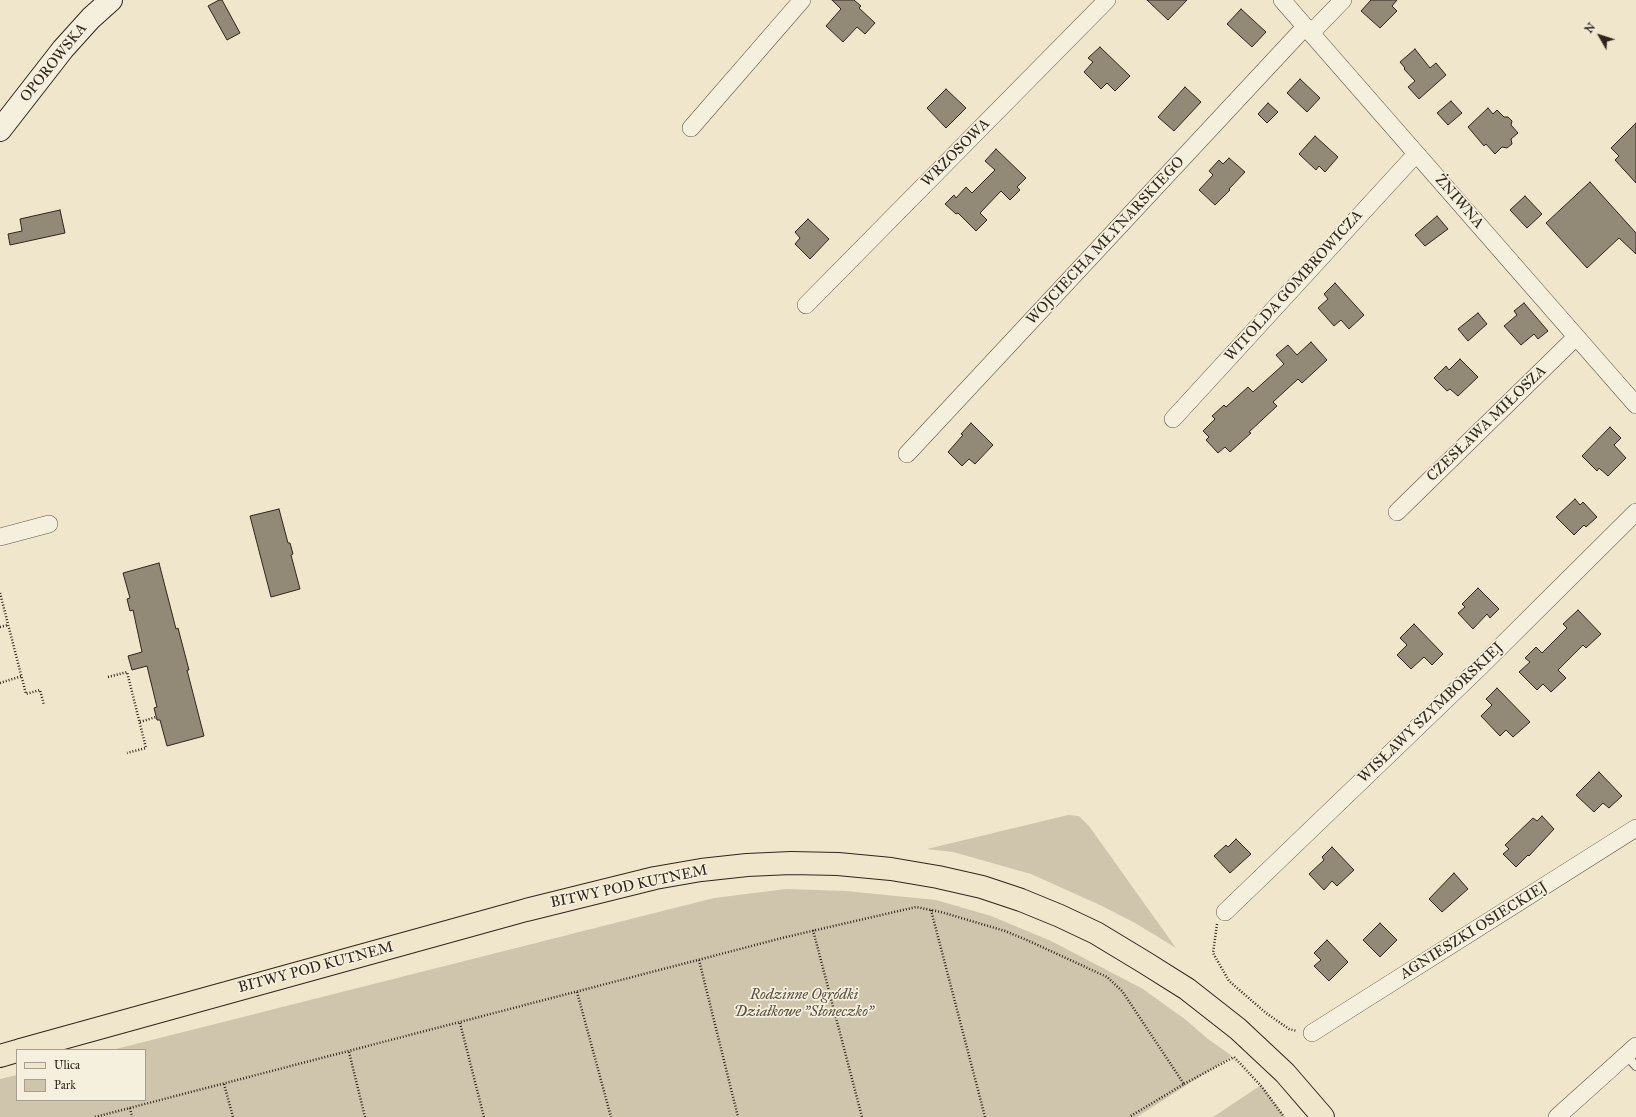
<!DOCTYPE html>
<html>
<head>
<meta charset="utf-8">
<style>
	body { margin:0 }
	#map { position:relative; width:1636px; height:1117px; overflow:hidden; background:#efe6cb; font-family:"IM FELL Great Primer",serif }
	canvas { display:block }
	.legend { position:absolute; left:16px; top:1049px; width:130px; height:52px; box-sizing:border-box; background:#f5efdd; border:1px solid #a69e90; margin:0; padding:5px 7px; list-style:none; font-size:12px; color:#30251c }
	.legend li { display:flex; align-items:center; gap:8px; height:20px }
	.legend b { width:20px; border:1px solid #a69e90 }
	.north { position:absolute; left:1580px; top:16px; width:40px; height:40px; -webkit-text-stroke:3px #f5efdd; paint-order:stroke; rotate:309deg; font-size:11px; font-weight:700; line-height:16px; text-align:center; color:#30251c }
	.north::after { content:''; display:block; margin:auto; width:14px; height:18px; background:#30251c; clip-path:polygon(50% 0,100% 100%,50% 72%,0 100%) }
</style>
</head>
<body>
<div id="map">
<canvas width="1636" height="1117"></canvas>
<ul class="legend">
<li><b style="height:5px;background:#efe6cb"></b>Ulica</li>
<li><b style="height:11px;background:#cfc5ad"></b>Park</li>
</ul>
<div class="north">N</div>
</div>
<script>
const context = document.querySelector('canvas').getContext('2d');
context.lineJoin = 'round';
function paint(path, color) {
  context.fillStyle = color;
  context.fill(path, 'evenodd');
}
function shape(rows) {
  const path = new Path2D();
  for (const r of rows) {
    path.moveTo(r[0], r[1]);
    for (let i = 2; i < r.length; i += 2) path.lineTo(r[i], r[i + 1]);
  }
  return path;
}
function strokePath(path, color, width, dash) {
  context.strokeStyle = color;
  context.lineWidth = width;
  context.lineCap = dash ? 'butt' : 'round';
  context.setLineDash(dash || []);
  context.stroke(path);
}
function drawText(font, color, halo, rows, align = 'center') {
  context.font = font + ' "IM FELL Great Primer",serif';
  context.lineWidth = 3.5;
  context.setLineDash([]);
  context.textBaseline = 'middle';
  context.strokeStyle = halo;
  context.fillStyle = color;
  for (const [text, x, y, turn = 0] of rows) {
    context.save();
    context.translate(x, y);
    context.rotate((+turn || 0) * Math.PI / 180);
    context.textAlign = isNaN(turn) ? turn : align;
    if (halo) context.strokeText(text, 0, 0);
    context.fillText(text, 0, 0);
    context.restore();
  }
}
paint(shape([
	[1068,815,1079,816,1089,826,1176,948,1135,923,1102,906,1031,874,953,852,927,849],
	[786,889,846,891,936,900,991,916,1051,941,1143,989,1186,1020,1208,1039,1232,1056,1137,1117,0,1117,0,1079,17,1075,17,1100,145,1100,145,1050,112,1050,714,898],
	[1261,1085,1285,1117,1213,1117]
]), '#cfc5ad');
const building = shape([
	[219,0,222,0,240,33,227,40,208,6,219,0],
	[832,0,854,0,861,6,859,8,875,23,865,34,857,27,843,42,826,26,841,9,832,0],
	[1147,0,1187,0,1168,20,1147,0],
	[1371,0,1397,0,1392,6,1397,11,1380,28,1361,11,1371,0],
	[1241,9,1266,32,1252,47,1227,24,1241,9],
	[1100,47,1130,76,1115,91,1107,83,1101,89,1084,72,1093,62,1088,58,1100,47],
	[1415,49,1430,68,1436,63,1446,75,1419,99,1408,87,1415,81,1404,69,1405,68,1400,62,1415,49],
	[1300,79,1320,98,1307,112,1287,93,1300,79],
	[1185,87,1201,102,1174,131,1158,117,1185,87],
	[946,89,966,108,946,128,927,108,946,89],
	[1451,101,1462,113,1448,125,1437,113,1451,101],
	[1268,103,1278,112,1267,123,1258,114,1268,103],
	[1488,108,1493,114,1497,110,1504,117,1508,117,1512,121,1511,125,1518,133,1511,139,1512,144,1507,148,1502,147,1495,154,1486,144,1484,146,1468,127,1488,108],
	[1636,123,1636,183,1615,160,1619,156,1611,148,1636,123],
	[1315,136,1338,157,1325,172,1319,166,1316,170,1299,154,1315,136],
	[996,149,1026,178,1017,187,1020,190,1010,200,1001,191,980,213,987,220,976,231,958,213,956,214,945,204,954,195,956,198,966,187,972,193,995,170,985,161,996,149],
	[1229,158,1245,172,1229,189,1230,190,1215,205,1199,190,1213,175,1209,171,1219,160,1223,164,1229,158],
	[1590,182,1636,233,1636,254,1619,238,1587,268,1546,223,1590,182],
	[1525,196,1542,214,1527,228,1510,210,1525,196],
	[60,210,65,233,10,245,8,234,22,231,20,219,60,210],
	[1437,216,1448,229,1425,246,1415,235,1437,216],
	[808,219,829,239,810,259,795,244,800,238,795,232,808,219],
	[1335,283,1364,315,1349,329,1341,320,1334,326,1318,308,1328,299,1324,294,1335,283],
	[1524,303,1548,331,1538,339,1534,334,1521,345,1504,326,1517,315,1514,311,1524,303],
	[1478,313,1487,324,1468,341,1458,329,1478,313],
	[1311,342,1327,360,1302,383,1298,379,1273,402,1277,406,1249,432,1251,433,1230,452,1225,447,1218,453,1206,440,1209,437,1203,431,1215,419,1212,416,1224,405,1226,407,1248,387,1253,392,1284,364,1276,355,1288,345,1297,355,1311,342],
	[1460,359,1478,377,1458,396,1450,389,1447,391,1434,378,1446,366,1449,370,1460,359],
	[971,423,993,445,975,464,969,459,962,466,948,452,963,435,961,434,971,423],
	[1610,427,1621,438,1614,445,1626,458,1608,476,1599,468,1597,471,1582,456,1610,427],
	[1575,499,1580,505,1583,502,1597,517,1586,527,1584,525,1574,535,1556,517,1575,499],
	[279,509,288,543,290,543,293,554,291,555,300,589,271,597,250,516,279,509],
	[159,563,176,629,178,628,189,670,187,670,204,736,167,746,160,720,157,720,154,708,157,707,147,666,132,670,128,656,142,652,133,610,130,611,127,599,130,598,123,573,159,563],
	[1478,588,1499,609,1490,618,1487,614,1473,629,1458,613,1465,607,1462,604,1478,588],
	[1578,610,1601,634,1586,648,1583,645,1558,670,1566,678,1551,692,1543,684,1537,690,1519,672,1530,662,1525,658,1536,647,1542,653,1567,628,1563,624,1578,610],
	[1414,624,1443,654,1432,665,1424,657,1411,669,1397,655,1407,645,1400,638,1414,624],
	[1497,688,1530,722,1513,737,1506,730,1500,736,1481,716,1492,705,1486,699,1497,688],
	[1599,772,1622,796,1609,808,1603,803,1594,812,1576,795,1599,772],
	[1542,816,1554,829,1529,856,1528,855,1516,867,1503,854,1509,849,1505,845,1533,818,1537,821,1542,816],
	[1236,839,1251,854,1230,873,1214,856,1226,845,1228,847,1236,839],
	[1332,847,1354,870,1337,886,1332,881,1324,890,1309,874,1324,860,1322,857,1332,847],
	[1454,873,1468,889,1442,912,1429,899,1454,873],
	[1380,923,1397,940,1380,957,1363,940,1380,923],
	[1327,940,1348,962,1329,981,1314,966,1321,960,1314,953,1327,940]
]);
paint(building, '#938977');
strokePath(building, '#30251c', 1);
const lane = shape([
	[1626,1055,1636,1066]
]);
const street = shape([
	[1282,0,1636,405],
	[1311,33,1343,0],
	[691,128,802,0],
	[806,305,1107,0],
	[1173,419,1416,154],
	[907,454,1305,27],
	[1397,512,1576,337],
	[0,537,49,524],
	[1225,912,1480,667,1636,512],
	[1312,1033,1636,828],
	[1557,1117,1636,1046]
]);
const secondary = shape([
	[0,130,63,49,91,18,111,0]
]);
const primary = shape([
	[20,1050,526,910,655,878,701,870,747,865,791,863,838,864,891,869,938,877,982,887,1021,900,1060,916,1096,933,1144,962,1187,989,1238,1029,1285,1073,1323,1117],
	[0,1056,17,1051]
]);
strokePath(lane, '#605548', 10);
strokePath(street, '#605548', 18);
strokePath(secondary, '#30251c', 24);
strokePath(primary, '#30251c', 24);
strokePath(shape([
	[0,593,26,694,40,690,44,705],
	[0,627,8,625],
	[108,677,127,672,146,748,127,753],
	[0,683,22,676],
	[140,722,156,717],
	[931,910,985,1117],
	[1217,924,1213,953,1229,981,1266,1013,1289,1029,1297,1031],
	[813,930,862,1117],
	[699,960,738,1117],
	[577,992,611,1117],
	[460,1023,484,1117],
	[349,1052,365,1117],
	[224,1084,233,1117],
	[1184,1084,1234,1057,1262,1087,1284,1117],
	[130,1108,132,1117],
	[95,1117,786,937,916,907,941,912,1005,931,1029,941,1107,977,1122,991,1184,1084,1129,1117]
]), '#30251c', 2.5, [1, 2]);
strokePath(lane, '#f5efdd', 8);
strokePath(street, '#f5efdd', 17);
strokePath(secondary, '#f5efdd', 22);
strokePath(primary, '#efe6cb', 22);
drawText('15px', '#30251c', '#f5efdd', [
	["OPOROWSKA",54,63,-51],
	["WRZOSOWA",956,153,-45],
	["ŻNIWNA",1459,202,49],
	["WOJCIECHA MŁYNARSKIEGO",1106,241,-47],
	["WITOLDA GOMBROWICZA",1294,286,-48],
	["CZESŁAWA MIŁOSZA",1487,424,-44],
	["WISŁAWY SZYMBORSKIEJ",1431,713,-44],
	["BITWY POD KUTNEM",629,887,-12],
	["AGNIESZKI OSIECKIEJ",1474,931,-32],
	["BITWY POD KUTNEM",316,968,-15]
]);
drawText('italic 15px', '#584d40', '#f5efdd', [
	["Rodzinne Ogródki",804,995],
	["Działkowe \"Słoneczko\"",804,1012]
]);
</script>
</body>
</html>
